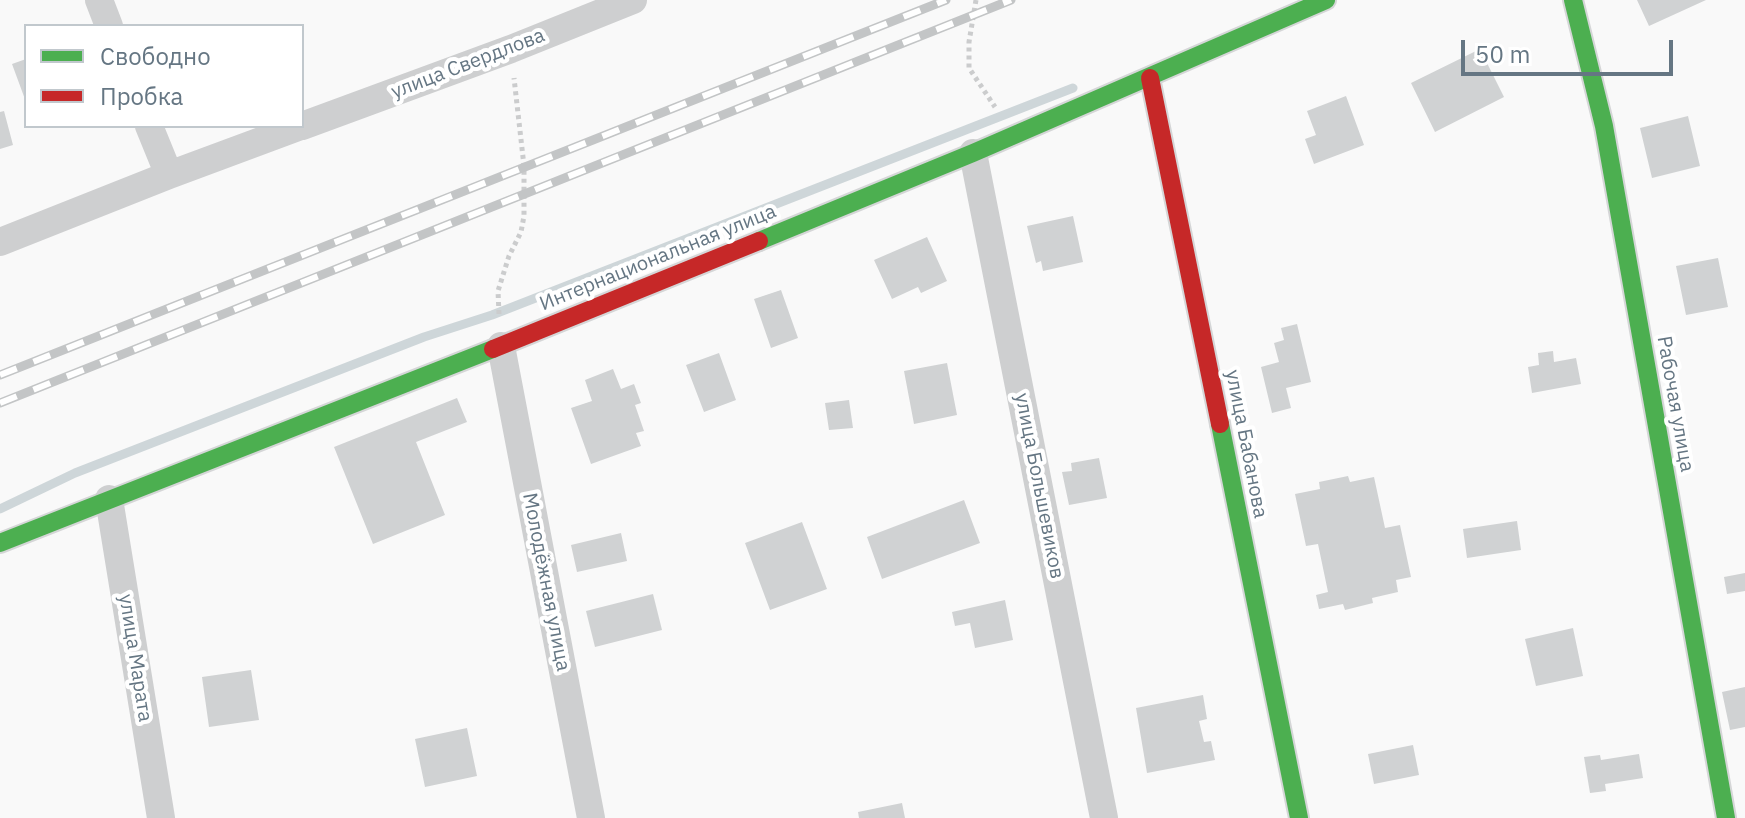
<!DOCTYPE html>
<html>
<head>
<meta charset="utf-8">
<style>
	body { margin:0 }
	#map { position:relative; width:1745px; height:818px; overflow:hidden; background:#f9f9f9; font-family:"IBM Plex Sans",sans-serif }
	canvas { display:block }
	.legend { position:absolute; left:24px; top:24px; width:280px; height:104px; box-sizing:border-box; background:#fff; border:2px solid #c1c8cd; margin:0; padding:10px 14px; list-style:none; font-size:24px; color:#657683 }
	.legend li { display:flex; align-items:center; gap:16px; height:40px }
	.legend b { width:40px; border:2px solid #c1c8cd }
	.scale { position:absolute; left:1461px; top:40px; width:212px; height:36px; box-sizing:border-box; border:4px solid #657683; border-top:0; padding-left:10px; font-size:24px; line-height:28px; white-space:nowrap; color:#657683; -webkit-text-stroke:6px #fff; paint-order:stroke }
</style>
</head>
<body>
<div id="map">
<canvas width="1745" height="818"></canvas>
<ul class="legend">
<li><b style="height:10px;background:#4caf50"></b>Свободно</li>
<li><b style="height:10px;background:#c62828"></b>Пробка</li>
</ul>
<div class="scale">50 m</div>
</div>
<script>
const context = document.querySelector('canvas').getContext('2d');
context.lineJoin = 'round';
function shape(rows) {
  const path = new Path2D();
  for (const r of rows) {
    path.moveTo(r[0], r[1]);
    for (let i = 2; i < r.length; i += 2) path.lineTo(r[i], r[i + 1]);
  }
  return path;
}
function strokePath(path, color, width, dash) {
  context.strokeStyle = color;
  context.lineWidth = width;
  context.lineCap = dash ? 'butt' : 'round';
  context.setLineDash(dash || []);
  context.stroke(path);
}
function paint(path, color) {
  context.fillStyle = color;
  context.fill(path, 'evenodd');
}
function drawText(font, color, halo, rows, align = 'center') {
  context.font = font + ' "IBM Plex Sans",sans-serif';
  context.lineWidth = 8;
  context.setLineDash([]);
  context.textBaseline = 'middle';
  context.strokeStyle = halo;
  context.fillStyle = color;
  for (const [text, x, y, turn = 0] of rows) {
    context.save();
    context.translate(x, y);
    context.rotate((+turn || 0) * Math.PI / 180);
    context.textAlign = isNaN(turn) ? turn : align;
    if (halo) context.strokeText(text, 0, 0);
    context.fillText(text, 0, 0);
    context.restore();
  }
}
strokePath(shape([
	[0,509,75,473,424,337,492,315,1073,88]
]), '#ced6d9', 9);
paint(shape([
	[1637,0,1706,0,1649,26],
	[1480,49,1504,97,1435,132,1411,83],
	[26,59,26,102,12,64],
	[1346,96,1364,145,1314,164,1305,139,1316,135,1307,111],
	[4,111,13,145,0,149,0,112],
	[1688,116,1700,166,1652,178,1640,128],
	[1073,216,1083,262,1043,271,1041,261,1036,263,1027,226],
	[927,237,947,281,921,293,918,287,892,299,874,260],
	[1718,258,1728,307,1686,315,1676,266],
	[781,290,798,338,771,348,754,299],
	[1297,324,1311,382,1286,388,1291,408,1272,413,1261,367,1279,362,1274,343,1284,340,1281,328],
	[1553,351,1554,362,1576,358,1581,384,1532,393,1528,367,1539,365,1538,353],
	[719,353,736,400,704,412,686,365],
	[947,363,957,415,914,424,904,371],
	[613,369,621,389,634,384,641,403,635,405,644,431,636,433,641,446,591,464,571,408,592,401,585,380],
	[457,398,467,422,416,442,445,515,373,544,334,447],
	[849,400,853,428,829,430,825,403],
	[1099,458,1107,498,1069,505,1062,472,1072,471,1071,463],
	[1348,476,1350,482,1374,477,1385,528,1400,525,1411,577,1396,580,1398,592,1372,598,1373,603,1345,610,1343,604,1319,609,1316,595,1328,592,1318,544,1306,546,1295,494,1320,489,1319,482],
	[964,500,980,543,882,579,867,537],
	[1517,521,1521,550,1467,558,1463,529],
	[802,522,827,589,770,610,745,543],
	[621,533,627,561,577,572,571,545],
	[1745,573,1745,591,1727,594,1724,577],
	[653,594,662,630,595,647,586,611],
	[1005,600,1013,640,975,648,970,623,955,626,952,612],
	[1573,628,1583,676,1536,686,1525,639],
	[251,670,259,720,209,727,202,677],
	[1745,687,1745,727,1730,730,1722,692],
	[1203,695,1207,719,1199,721,1204,742,1211,741,1215,760,1147,773,1136,708],
	[467,728,477,776,425,787,415,739],
	[1413,745,1419,775,1374,784,1368,754],
	[1639,754,1643,778,1605,784,1606,791,1590,793,1584,757,1600,755,1601,760],
	[902,803,905,818,859,818,858,812]
]), '#d0d2d3');
const fast = shape([
	[1573,0,1604,126,1726,818],
	[759,241,973,153,1326,0],
	[1220,424,1299,818],
	[0,543,493,349]
]);
const jam = shape([
	[1150,78,1220,424],
	[493,349,759,241]
]);
strokePath(fast, '#d5d6d7', 22);
strokePath(jam, '#d5d6d7', 22);
strokePath(shape([
	[976,0,969,42,969,68,995,107],
	[499,314,498,291,509,256,521,232,524,216,524,166,514,78]
]), '#cbcccd', 5, [4, 4]);
strokePath(shape([
	[99,0,109,26],
	[149,126,169,175],
	[302,126,511,49,633,0],
	[973,153,1104,818],
	[0,242,169,175,301,126],
	[501,346,591,818],
	[109,499,161,818]
]), '#cecfd0', 28);
strokePath(fast, '#4caf50', 18);
strokePath(jam, '#c62828', 18);
const rail = shape([
	[0,375,946,0],
	[0,403,1011,0]
]);
strokePath(rail, '#c3c5c6', 9);
strokePath(rail, '#fff', 6, [18]);
drawText('20px', '#657683', '#fff', [
	["улица Свердлова",468,64,-21],
	["Интернациональная улица",658,258,-22],
	["Рабочая улица",1675,404,80],
	["улица Бабанова",1246,444,79],
	["улица Большевиков",1039,486,79],
	["Молодёжная улица",546,582,79],
	["улица Марата",135,658,81]
]);
</script>
</body>
</html>
